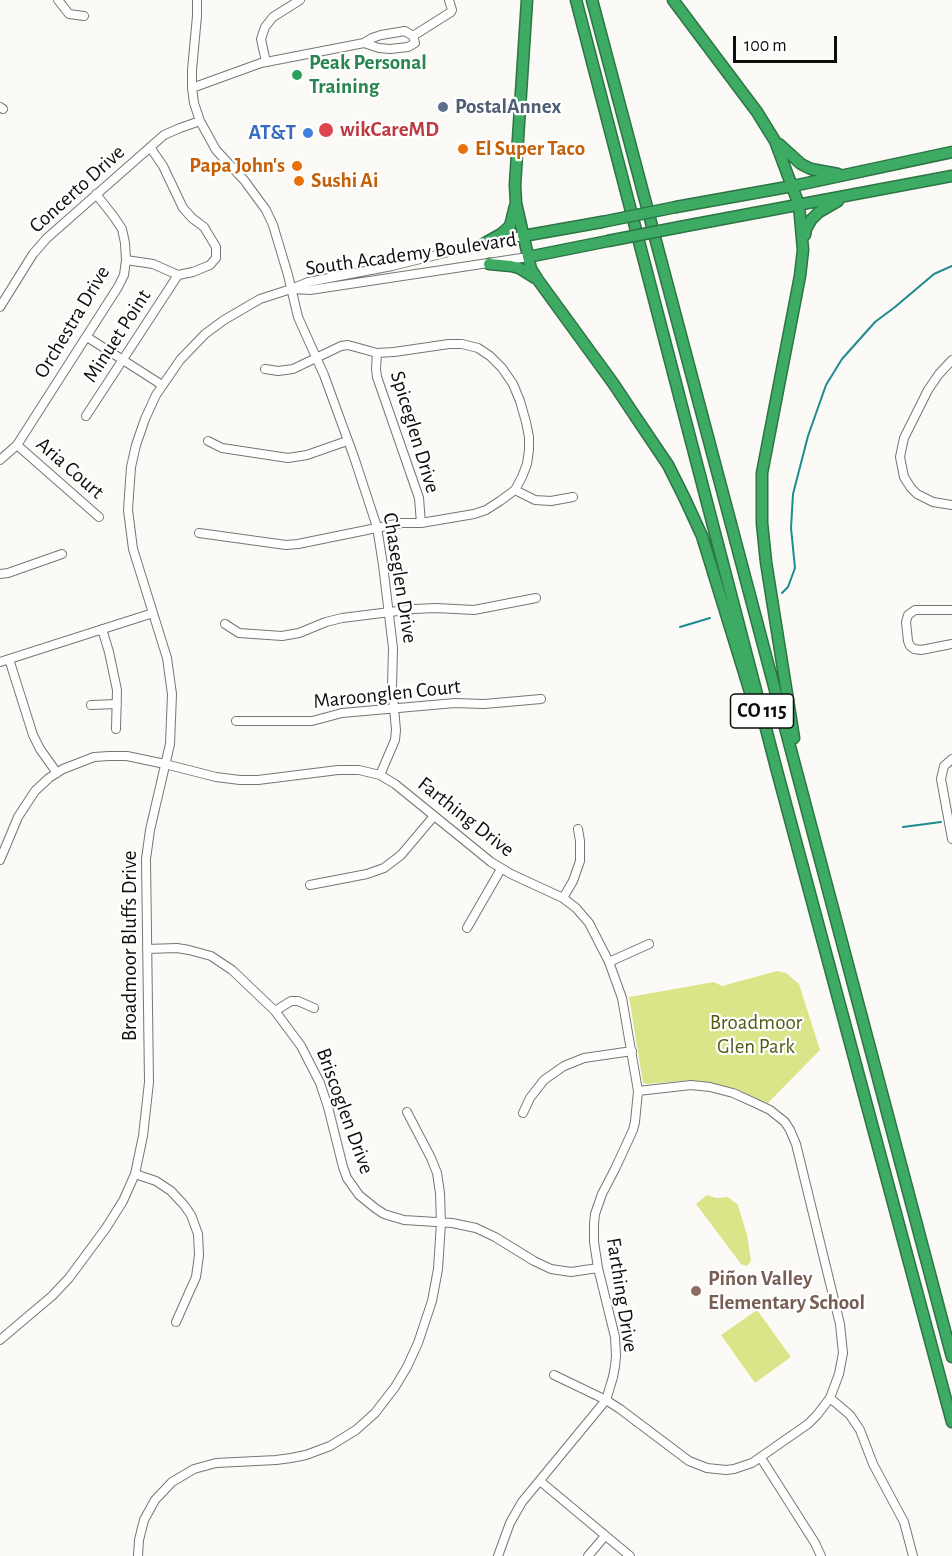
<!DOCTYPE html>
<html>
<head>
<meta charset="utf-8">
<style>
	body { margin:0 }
	#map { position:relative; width:952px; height:1556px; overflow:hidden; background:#fcfaf6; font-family:"Alegreya Sans",sans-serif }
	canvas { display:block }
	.scale { position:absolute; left:733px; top:36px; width:104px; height:27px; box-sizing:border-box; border:3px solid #0e0d0c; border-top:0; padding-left:8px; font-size:18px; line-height:21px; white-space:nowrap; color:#0e0d0c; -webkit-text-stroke:4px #fff; paint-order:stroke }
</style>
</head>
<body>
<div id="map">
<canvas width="952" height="1556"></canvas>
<div class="scale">100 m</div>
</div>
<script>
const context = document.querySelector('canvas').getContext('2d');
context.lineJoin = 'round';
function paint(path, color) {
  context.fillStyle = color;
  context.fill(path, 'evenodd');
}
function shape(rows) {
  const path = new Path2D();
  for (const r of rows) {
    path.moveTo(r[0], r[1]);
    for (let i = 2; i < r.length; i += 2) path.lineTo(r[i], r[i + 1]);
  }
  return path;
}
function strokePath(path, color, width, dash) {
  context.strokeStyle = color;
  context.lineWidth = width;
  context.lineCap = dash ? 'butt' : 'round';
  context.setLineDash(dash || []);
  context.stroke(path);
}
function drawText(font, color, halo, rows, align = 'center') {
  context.font = font + ' "Alegreya Sans",sans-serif';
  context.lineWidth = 4.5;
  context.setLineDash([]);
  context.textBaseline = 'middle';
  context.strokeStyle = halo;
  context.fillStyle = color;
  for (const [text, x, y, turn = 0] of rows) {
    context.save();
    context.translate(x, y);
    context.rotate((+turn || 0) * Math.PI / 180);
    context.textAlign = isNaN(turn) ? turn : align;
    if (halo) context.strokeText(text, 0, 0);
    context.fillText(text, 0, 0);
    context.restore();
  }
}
paint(shape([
	[777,971,786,973,799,984,820,1050,768,1103,736,1089,714,1083,691,1080,647,1084,643,1083,629,997,714,982,722,986],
	[707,1195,716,1198,728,1197,738,1205,747,1235,751,1261,747,1266,741,1264,696,1204],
	[757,1310,791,1357,755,1383,721,1335]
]), '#dae589');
strokePath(shape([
	[782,593,788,587,795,568,791,528,793,494,808,436,826,385,842,359,875,322,895,307,934,274,952,266],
	[680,627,710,618],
	[903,827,941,822]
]), '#1e8a91', 2);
const minor = shape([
	[58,0,69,14,84,16],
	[197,0,197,16,192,70,192,88,194,103,200,121,216,150,244,180,266,210,273,225,288,275,298,317,324,375,354,457,377,527,383,565,393,648,392,686,396,730,395,740,380,775],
	[413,36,451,12,452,10,449,0],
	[266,62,261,39,265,27,273,17,300,0],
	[192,88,261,63,364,43,372,38,381,35,405,31,413,36,415,43,408,47,390,49,379,48,364,43],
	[0,107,3,109],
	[126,260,153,264,178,275,193,272,210,265,216,258,216,247,204,227,192,218,183,208,163,166,150,147],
	[293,289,310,290,528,257],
	[0,307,33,254,47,238,164,135,180,128,200,121],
	[87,337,162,385],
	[377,353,376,369,377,377,419,498,421,523],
	[952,360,939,374,928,390,904,438,900,457,904,477,911,488,917,494,933,502,952,505],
	[86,416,178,275],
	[208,441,222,448,288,458,307,455,347,441],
	[17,445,99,517],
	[0,460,17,445,118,287,124,275,126,260,125,243,122,229,114,217,96,194],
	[515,490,535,500,551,501,573,497],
	[199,533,286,545,298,544,401,523,421,523,474,514,486,510,500,501,515,490,522,477,527,464,529,450,529,437,526,422,520,401,513,384,502,368,490,356,478,348,462,344,449,344,394,352,377,353,348,345,341,346,293,369,278,371,265,369],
	[0,574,8,573,62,554],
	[952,610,915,610,908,615,906,622,908,641,910,646,914,649,921,650,952,644],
	[225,624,239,633,282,636,299,633,326,622,342,618,414,609,436,608,474,610,536,598],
	[102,629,109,652,117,690,116,729],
	[9,659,33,735,40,749,57,773],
	[0,662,153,613],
	[91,705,117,704],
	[236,721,312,721,342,713,455,703,484,704,541,699],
	[952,759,944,766,941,779,952,839],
	[0,860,18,817,35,791,49,778,63,769,94,757,109,756,127,756,165,764,216,777,240,780,258,780,338,770,359,770,380,775,395,784,491,862,511,874,563,898,576,908,589,923,609,962,622,998,638,1091,635,1122,633,1130,615,1169,602,1194,595,1214,594,1224,594,1242,598,1268,615,1337,616,1356,615,1366,613,1377,606,1400,522,1502,510,1523,498,1556],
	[310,885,367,874,384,868,401,855,434,816],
	[563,898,573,881,580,861,580,841,578,829],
	[467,928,501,869],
	[147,949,177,948,189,950,211,956,232,970,275,1011,301,1046,320,1083,328,1107,343,1167,347,1178,359,1195,375,1208,384,1214,404,1220,452,1223,476,1228,495,1237,534,1261,551,1269,571,1272,598,1268],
	[609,962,649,944],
	[275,1011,291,1001,298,1001,314,1008],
	[523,1113,530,1098,544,1080,564,1066,584,1058,632,1051],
	[135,1174,156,1181,171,1191,184,1205,191,1215,198,1234,199,1255,196,1277,176,1322],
	[0,1340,52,1296,69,1278,106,1228,123,1201,135,1174,143,1136,149,1082,146,859,150,830,170,744,172,694,167,658,133,549,128,510,131,467,136,445,145,419,156,395,180,360,205,334,224,320,260,299,291,289,308,282,392,266,485,243,523,236],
	[554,1375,606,1400,620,1409,689,1461,707,1468,726,1470,734,1469,752,1463,808,1424,817,1415,830,1398,839,1374,843,1353,840,1324,796,1144,790,1130,785,1122,770,1110,753,1102,733,1093,710,1087,691,1085,638,1091],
	[830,1398,850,1415,860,1430,873,1464,904,1522,913,1556],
	[761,1458,815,1543,821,1556],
	[540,1481,630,1556],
	[138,1556,139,1540,144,1520,155,1500,172,1482,194,1469,216,1463,276,1460,291,1458,306,1455,330,1446,356,1430,375,1413,395,1387,407,1367,418,1343,432,1301,438,1269,441,1223,440,1193,437,1173,431,1158,407,1112],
	[588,1556,605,1536]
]);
const highway = shape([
	[527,0,515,185,516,203,531,269,538,280,613,383,635,416,668,465,684,497,702,536,751,695],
	[576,0,777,771,952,1422],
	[592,0,952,1357],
	[673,0,757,112,775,141,799,205,803,250,800,276,762,473,762,523,766,562,794,738],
	[779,144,801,164,811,169,838,174],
	[676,207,793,186,952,152],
	[680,227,952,176],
	[805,235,806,229,811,220,819,212,838,201],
	[523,236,602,222],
	[485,243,501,234,510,226,515,206],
	[528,257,608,241],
	[489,264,511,266,519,268,535,278]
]);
strokePath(minor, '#787672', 10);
strokePath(highway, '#2d7445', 13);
strokePath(minor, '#fff', 8);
strokePath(highway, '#3dab64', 10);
const highwayBridge = shape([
	[602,222,676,207],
	[608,241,680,227]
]);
strokePath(highwayBridge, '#2d7445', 13, []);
strokePath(highwayBridge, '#3dab64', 10);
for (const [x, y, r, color] of [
	[297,75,6,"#2e9e5b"],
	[443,107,6,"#5c6f8a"],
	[326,130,8,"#e0444e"],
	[308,133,6,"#3f7fe0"],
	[463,149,6,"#e8710a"],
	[297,166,6,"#e8710a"],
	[299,181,6,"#e8710a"],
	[696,1291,6,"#8d6e63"]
]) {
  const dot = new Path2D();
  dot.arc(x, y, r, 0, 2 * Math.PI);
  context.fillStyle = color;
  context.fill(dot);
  strokePath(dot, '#fff', 2);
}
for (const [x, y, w] of [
	[762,711,63]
]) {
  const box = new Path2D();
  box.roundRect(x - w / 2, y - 17, w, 34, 4.5);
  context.fillStyle = '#fff';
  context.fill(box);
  strokePath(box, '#0e0d0c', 1.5);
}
drawText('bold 20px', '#0e0d0c', null, [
	["CO 115",762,711]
]);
drawText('bold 21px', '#27864d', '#fff', [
	["Peak Personal",309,63],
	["Training",309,87]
], 'left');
drawText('bold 21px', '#4e5e75', '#fff', [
	["PostalAnnex",455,107]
], 'left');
drawText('bold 21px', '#be3a42', '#fff', [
	["wikCareMD",340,130]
], 'left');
drawText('bold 21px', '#366cbe', '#fff', [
	["AT&T",296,133]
], 'right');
drawText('bold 21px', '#c56008', '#fff', [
	["El Super Taco",475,149],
	["Papa John's",285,166,"right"],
	["Sushi Ai",311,181]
], 'left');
drawText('21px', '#0e0d0c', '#fff', [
	["Concerto Drive",77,189,-42],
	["South Academy Boulevard",411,254,-8],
	["Orchestra Drive",72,322,-59],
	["Minuet Point",117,336,-57],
	["Spiceglen Drive",415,432,73],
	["Aria Court",70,468,41],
	["Chaseglen Drive",400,578,81],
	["Maroonglen Court",387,694,-6],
	["Farthing Drive",466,817,38],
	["Broadmoor Bluffs Drive",130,946,-90],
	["Briscoglen Drive",345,1111,70],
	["Farthing Drive",622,1295,81]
]);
drawText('21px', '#555c18', '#fff', [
	["Broadmoor",756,1023],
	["Glen Park",756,1047]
]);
drawText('bold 21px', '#785e54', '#fff', [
	["Piñon Valley",708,1279],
	["Elementary School",708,1303]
], 'left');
</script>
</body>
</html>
